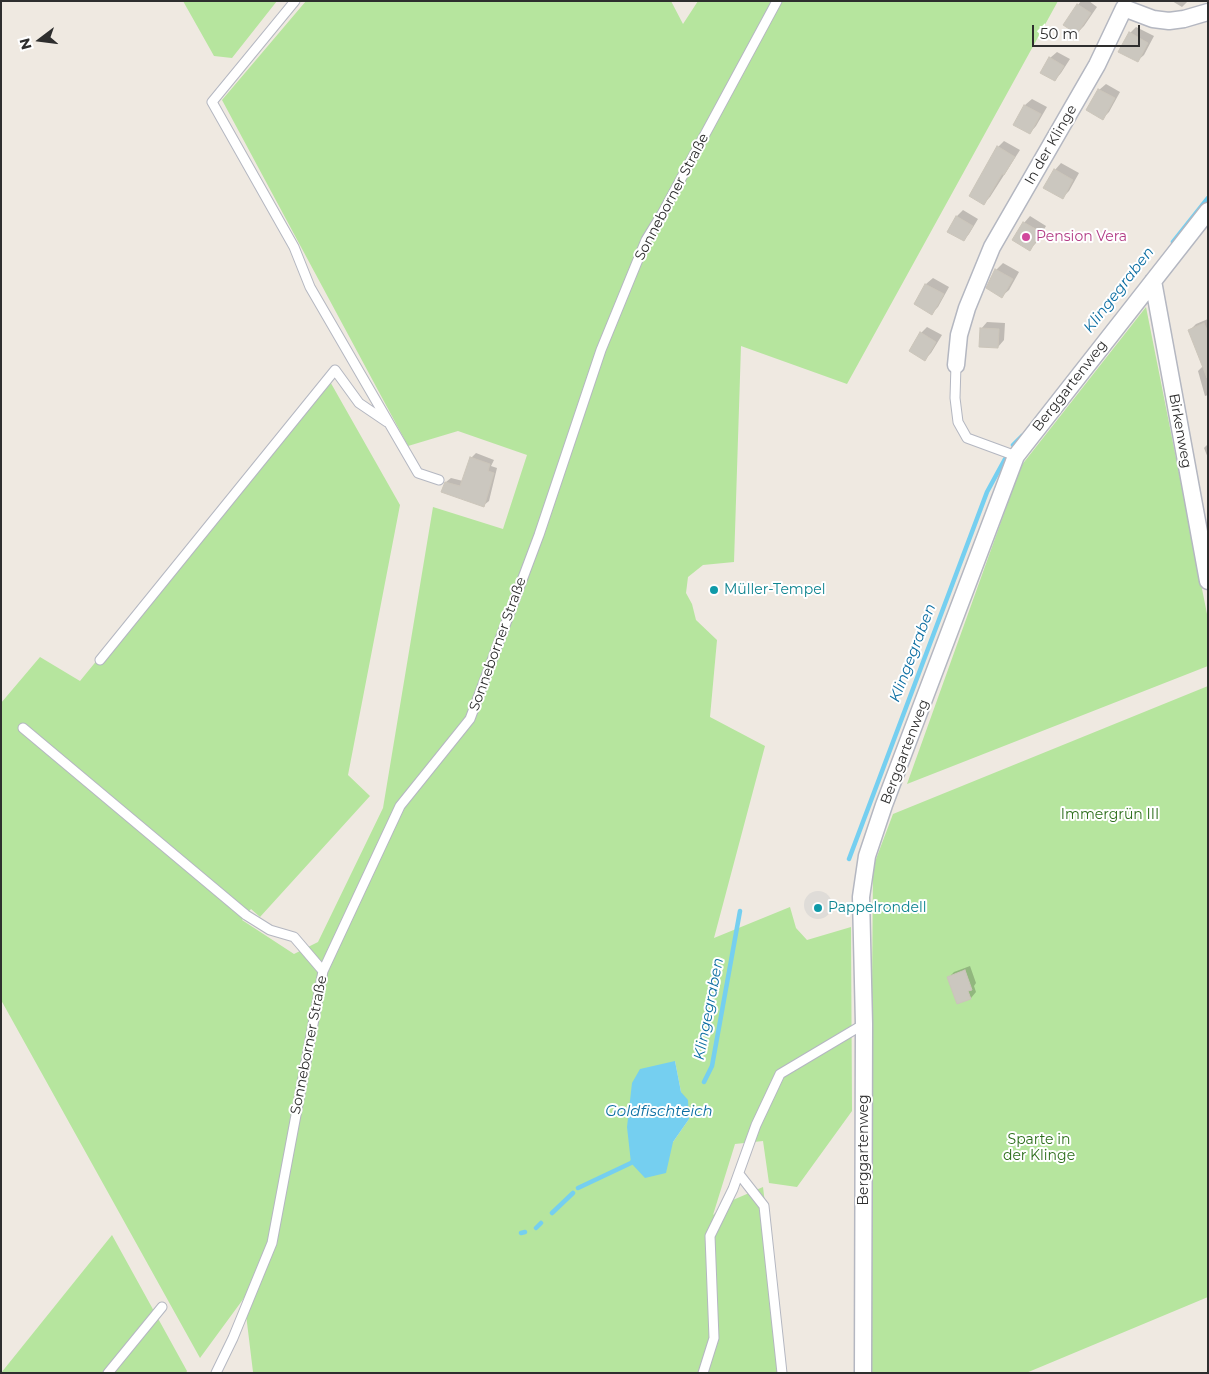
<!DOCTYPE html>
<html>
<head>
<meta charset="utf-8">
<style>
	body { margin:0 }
	#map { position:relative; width:1209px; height:1374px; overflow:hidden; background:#efe9e1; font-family:Montserrat,sans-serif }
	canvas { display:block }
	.frame { position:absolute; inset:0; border:2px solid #2e2e2e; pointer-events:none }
	.north { position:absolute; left:15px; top:15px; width:50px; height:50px; -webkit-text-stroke:4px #fff; paint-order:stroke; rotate:255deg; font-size:14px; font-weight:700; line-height:20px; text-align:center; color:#2e2e2e }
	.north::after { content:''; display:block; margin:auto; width:18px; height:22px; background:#2e2e2e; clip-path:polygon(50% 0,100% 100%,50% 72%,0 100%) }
	.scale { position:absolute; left:1032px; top:25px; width:108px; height:22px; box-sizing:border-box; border:2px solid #2e2e2e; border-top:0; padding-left:6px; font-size:15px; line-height:18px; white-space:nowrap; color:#2e2e2e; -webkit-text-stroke:4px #fff; paint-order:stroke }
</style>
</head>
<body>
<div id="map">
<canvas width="1209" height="1374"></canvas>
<div class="frame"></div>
<div class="north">N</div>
<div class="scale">50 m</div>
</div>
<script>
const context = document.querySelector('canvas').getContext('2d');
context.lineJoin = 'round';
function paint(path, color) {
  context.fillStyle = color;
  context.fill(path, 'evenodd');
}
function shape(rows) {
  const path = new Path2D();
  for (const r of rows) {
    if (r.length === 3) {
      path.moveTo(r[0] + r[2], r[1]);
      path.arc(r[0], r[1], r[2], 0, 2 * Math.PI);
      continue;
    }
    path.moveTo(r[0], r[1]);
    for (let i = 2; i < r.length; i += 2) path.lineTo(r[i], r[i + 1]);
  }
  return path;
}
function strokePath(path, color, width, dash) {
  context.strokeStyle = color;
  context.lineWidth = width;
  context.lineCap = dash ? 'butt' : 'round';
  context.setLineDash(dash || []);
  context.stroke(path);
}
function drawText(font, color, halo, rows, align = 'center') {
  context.font = font + ' Montserrat,sans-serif';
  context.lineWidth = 4;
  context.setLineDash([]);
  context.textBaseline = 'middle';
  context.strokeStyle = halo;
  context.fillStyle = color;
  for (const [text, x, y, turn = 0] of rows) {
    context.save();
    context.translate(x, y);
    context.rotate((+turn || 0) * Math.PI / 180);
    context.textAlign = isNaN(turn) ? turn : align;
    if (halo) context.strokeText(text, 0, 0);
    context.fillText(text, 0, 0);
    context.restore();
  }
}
paint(shape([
	[183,1,277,1,232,58,214,56],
	[306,1,671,1,683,24,698,1,1058,1,847,384,741,346,734,562,703,565,688,577,686,593,692,604,696,620,717,640,710,717,765,746,714,938,790,907,796,928,807,940,851,927,852,1111,797,1187,769,1183,763,1141,735,1144,713,1215,726,1203,763,1187,786,1373,247,1373,253,1372,244,1298,200,1358,1,1000,1,703,40,657,80,681,328,378,400,505,348,775,370,796,260,917,251,909,242,920,294,954,318,942,383,808,433,507,503,529,527,455,458,431,408,446,222,100],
	[675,1061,681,1092,689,1119,673,1142],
	[1146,307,1208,619,1208,666,907,784,1021,466],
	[1208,686,1208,1297,1026,1373,869,1373,873,867,893,814],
	[112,1235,187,1371,186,1373,1,1373]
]), '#b6e59e');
paint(shape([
	[818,905,14]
]), '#dfdcd8');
paint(shape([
	[675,1061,681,1092,688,1100,689,1119,673,1142,666,1173,645,1178,631,1163,627,1127,632,1083,640,1069]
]), '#75cff0');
paint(shape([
	[1081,1,1089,1,1097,7,1084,26,1077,33,1078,5],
	[1172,1,1188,1,1182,7],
	[1136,27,1154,36,1144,55,1137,61,1130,33],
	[1057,52,1070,59,1061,73,1055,80,1050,58],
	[1106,84,1120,92,1109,112,1103,118,1099,90],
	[1032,99,1047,107,1036,126,1030,133,1015,124,1025,105],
	[1004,141,1020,150,990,197,984,203,998,147],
	[1061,163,1079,173,1069,191,1063,197,1055,170],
	[963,210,978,219,969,234,963,240,957,216],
	[1030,216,1046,226,1036,243,1030,249,1024,223],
	[1003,263,1019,272,1009,290,1002,296,988,288,996,270],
	[933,278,949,287,938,307,932,313,915,304,926,284],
	[1208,319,1208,395,1205,396,1198,371,1204,365,1189,331,1196,324],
	[987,322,1005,323,1004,340,998,347,981,329],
	[927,327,942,335,931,353,925,359,921,333],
	[1208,444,1208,458,1204,448],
	[476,453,494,460,491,466,497,468,489,501,484,505,446,482,451,478,463,481,471,458],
	[970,966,976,983,974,986,976,992,971,998,958,1002,949,977,954,972]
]), '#0003');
strokePath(shape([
	[1173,242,1208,198],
	[1013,445,1022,436],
	[849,859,987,492,1005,459],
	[704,1082,712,1066,740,911],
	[578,1188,631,1163,634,1160],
	[552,1213,573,1193],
	[536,1228,541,1223],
	[521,1233,525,1232]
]), '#75cff0', 4.5);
const building = shape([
	[1077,4,1091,13,1077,34,1063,25,1077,4],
	[1129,32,1148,43,1138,62,1118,52,1129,32],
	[1049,57,1064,66,1055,81,1040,73,1049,57],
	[1098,89,1115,98,1103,120,1086,110,1098,89],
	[1024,105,1041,114,1030,134,1013,125,1024,105],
	[997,146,1015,157,1004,175,1002,174,984,205,969,196,997,146],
	[1054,169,1073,180,1063,199,1043,188,1054,169],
	[956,216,973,226,964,241,947,232,956,216],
	[1023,222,1041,232,1030,251,1012,240,1023,222],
	[995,269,1013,279,1002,298,986,288,995,269],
	[925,284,944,294,932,315,914,304,925,284],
	[1204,323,1208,332,1207,378,1188,330,1204,323],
	[980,328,999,329,998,348,979,347,980,328],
	[920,332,936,342,925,361,909,351,920,332],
	[470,457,490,464,488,471,494,473,484,507,441,492,445,482,460,486,470,457],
	[965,970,972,990,968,991,971,999,957,1004,947,977,965,970]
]);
paint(building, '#cbc7bf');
strokePath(building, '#cbc5ba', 1);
const service = shape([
	[295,1,212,102,294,247,310,287,418,473,439,480],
	[956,365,955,398,958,422,967,438,1016,456],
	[100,660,335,370,359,403,387,422],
	[23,728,246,915,270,930,294,937,323,971],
	[739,1174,764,1206,782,1373],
	[108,1373,162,1307],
	[216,1373,233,1338,272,1243,323,971,400,806,470,719,539,535,601,350,646,240,662,214,777,1],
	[703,1373,714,1338,710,1236,733,1189,756,1125,780,1074,864,1024]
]);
const minor = shape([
	[1153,281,1208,581],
	[956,365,959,335,967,308,992,247,1097,65,1124,8,1153,19,1169,21,1184,19,1208,12],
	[863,1373,864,1024,861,897,867,856,884,805,1016,456,1208,211]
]);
strokePath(service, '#b4b7c1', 11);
strokePath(minor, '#b4b7c1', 19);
strokePath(service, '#fff', 9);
strokePath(minor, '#fff', 16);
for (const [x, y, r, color] of [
	[1026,237,5,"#d1479c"],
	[714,590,5,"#0f9aa8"],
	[818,908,5,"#0f9aa8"]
]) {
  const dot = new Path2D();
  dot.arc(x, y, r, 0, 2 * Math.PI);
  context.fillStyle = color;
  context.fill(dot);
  strokePath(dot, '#fff', 2);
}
drawText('14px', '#2e2e2e', '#fff', [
	["In der Klinge",1051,145,-60],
	["Sonneborner Straße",672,197,-62],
	["Berggartenweg",1070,386,-52],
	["Birkenweg",1180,431,80],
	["Sonneborner Straße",498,644,-70],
	["Berggartenweg",905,752,-69],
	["Sonneborner Straße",309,1045,-79],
	["Berggartenweg",864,1150,-90]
]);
drawText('14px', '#b23c85', '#fff', [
	["Pension Vera",1036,237]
], 'left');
drawText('14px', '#0d838f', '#fff', [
	["Müller-Tempel",724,590],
	["Pappelrondell",828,908]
], 'left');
drawText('14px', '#2c6e1b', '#fff', [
	["Immergrün III",1110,815],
	["Sparte in",1039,1140],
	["der Klinge",1039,1156]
]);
drawText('italic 15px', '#0d6fa3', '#fff', [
	["Klingegraben",1119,290,-52],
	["Klingegraben",913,653,-69],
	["Klingegraben",709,1009,-79],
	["Goldfischteich",659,1112]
]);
</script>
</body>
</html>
